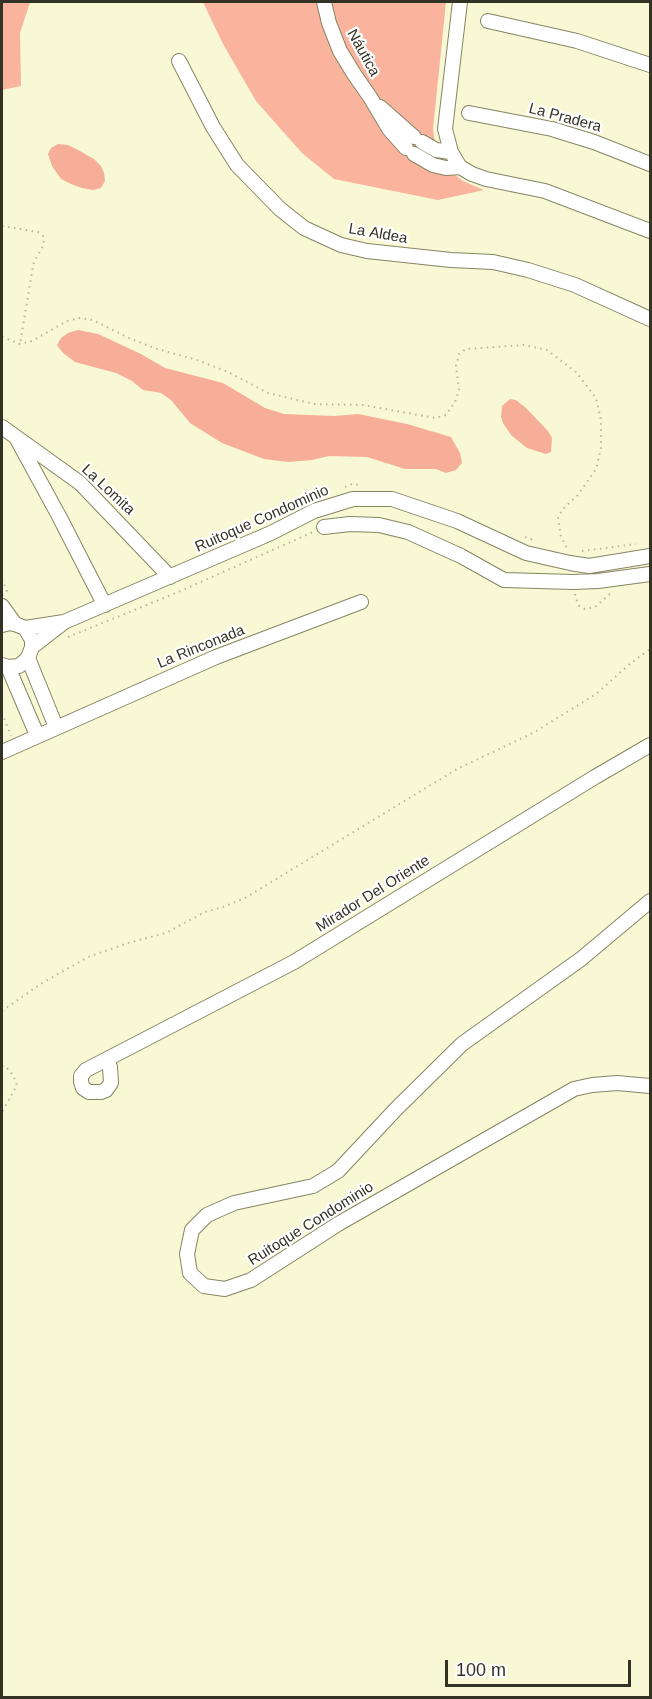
<!DOCTYPE html>
<html>
<head>
<meta charset="utf-8">
<style>
	body { margin:0 }
	#map { position:relative; width:652px; height:1699px; overflow:hidden; background:#f9f8d4; font-family:Helvetica,sans-serif }
	canvas { display:block }
	.frame { position:absolute; inset:0; border:3px solid #333325; pointer-events:none }
	.scale { position:absolute; left:445px; top:1660px; width:186px; height:27px; box-sizing:border-box; border:3px solid #333325; border-top:0; padding-left:8px; font-size:18px; line-height:21px; white-space:nowrap; color:#333325; -webkit-text-stroke:4px #fff; paint-order:stroke }
</style>
</head>
<body>
<div id="map">
<canvas width="652" height="1699"></canvas>
<div class="frame"></div>
<div class="scale">100 m</div>
</div>
<script>
const context = document.querySelector('canvas').getContext('2d');
context.lineJoin = 'round';
function paint(path, color) {
  context.fillStyle = color;
  context.fill(path, 'evenodd');
}
function shape(rows) {
  const path = new Path2D();
  for (const r of rows) {
    path.moveTo(r[0], r[1]);
    for (let i = 2; i < r.length; i += 2) path.lineTo(r[i], r[i + 1]);
  }
  return path;
}
function strokePath(path, color, width, dash) {
  context.strokeStyle = color;
  context.lineWidth = width;
  context.lineCap = dash ? 'butt' : 'round';
  context.setLineDash(dash || []);
  context.stroke(path);
}
function drawText(font, color, halo, rows, align = 'center') {
  context.font = font + ' Helvetica,sans-serif';
  context.lineWidth = 4.5;
  context.setLineDash([]);
  context.textBaseline = 'middle';
  context.strokeStyle = halo;
  context.fillStyle = color;
  for (const [text, x, y, turn = 0] of rows) {
    context.save();
    context.translate(x, y);
    context.rotate((+turn || 0) * Math.PI / 180);
    context.textAlign = isNaN(turn) ? turn : align;
    if (halo) context.strokeText(text, 0, 0);
    context.fillText(text, 0, 0);
    context.restore();
  }
}
paint(shape([
	[58,144,68,145,78,150,94,159,101,166,104,173,105,181,101,188,93,190,82,188,71,184,61,179,52,166,48,154,51,148],
	[78,330,98,334,141,354,165,368,223,383,265,408,284,414,334,416,358,414,407,424,451,437,460,453,462,463,456,470,446,473,436,469,405,469,367,457,329,456,312,460,288,462,264,459,222,443,190,423,171,400,161,393,143,390,132,381,116,373,75,362,63,353,57,345,61,338,68,333],
	[510,399,516,400,526,408,548,431,552,438,551,452,546,454,527,448,511,435,503,423,501,417,502,406]
]), '#f6ae98');
paint(shape([
	[2,2,30,2,20,33,21,86,2,90],
	[203,2,446,2,433,129,436,150,446,168,463,181,484,190,438,200,334,179,302,153,256,101,223,44]
]), '#fab39d');
const street = shape([
	[324,2,329,23,340,51,354,74,370,97,389,129,406,148],
	[460,2,445,129,451,152,460,167,472,174,486,179,545,191,650,231],
	[488,21,577,41,650,65],
	[179,61,213,127,237,165,280,209,304,228,341,245,367,251,451,260,493,262,528,270,575,285,650,319],
	[380,107,414,137],
	[469,113,552,129,594,142,650,164],
	[422,142,436,150,451,152],
	[414,154,433,165,446,168,460,167],
	[2,427,80,483,170,577],
	[18,441,60,518,100,596,105,605],
	[324,527,350,524,379,525,408,532,461,556,504,580,573,582,598,581,650,574],
	[2,606,15,624],
	[2,625,9,623,15,624,25,628,32,640,32,647,28,658,19,666,8,667,2,665],
	[25,628,64,622,271,533,314,511,353,499,392,499,457,521,526,553,570,563,589,566,650,556],
	[32,647,63,623],
	[28,658,56,727],
	[8,667,37,735],
	[2,752,216,657,361,602],
	[650,901,581,959,462,1044,396,1109,338,1171,313,1186,234,1203,207,1215,192,1230,187,1254,190,1273,204,1286,225,1289,251,1280,338,1224,574,1089,592,1085,617,1083,650,1086],
	[107,1060,110,1067,111,1083,106,1090,101,1092,89,1092,83,1088,81,1082,81,1076,86,1070,294,962,595,777,650,745]
]);
strokePath(street, '#868564', 16);
strokePath(shape([
	[2,226,38,232,43,236,44,241,43,246,34,262,32,272,20,344],
	[2,337,20,344,32,341,67,321,79,318,93,320,129,338,154,348,197,360,228,372,268,393,314,404,363,405,435,418,446,415,455,402,459,390,456,366,459,354,466,349,524,345,547,350,576,372,596,398,601,420,601,448,596,469,578,495,563,509,558,517,561,537,568,550],
	[345,487,352,484,360,485],
	[525,537,536,541],
	[582,551,636,544],
	[2,579,8,594],
	[575,594,578,605,585,609,595,607,611,593],
	[68,637,176,593,313,532],
	[2,713,11,736],
	[2,1011,39,985,88,957,128,943,166,933,205,912,226,906,245,898,457,769,533,733,596,694,631,663,650,649],
	[2,1066,5,1066,13,1075,17,1085,2,1112]
]), '#b7b79a', 2, [1.5, 4.5]);
strokePath(street, '#fff', 14);
drawText('15px', '#333325', '#fff', [
	["Náutica",363,53,61],
	["La Pradera",565,118,15],
	["La Aldea",378,234,10],
	["La Lomita",108,490,43],
	["Ruitoque Condominio",262,519,-24],
	["La Rinconada",201,647,-22],
	["Mirador Del Oriente",373,894,-32],
	["Ruitoque Condominio",311,1224,-32]
]);
</script>
</body>
</html>
